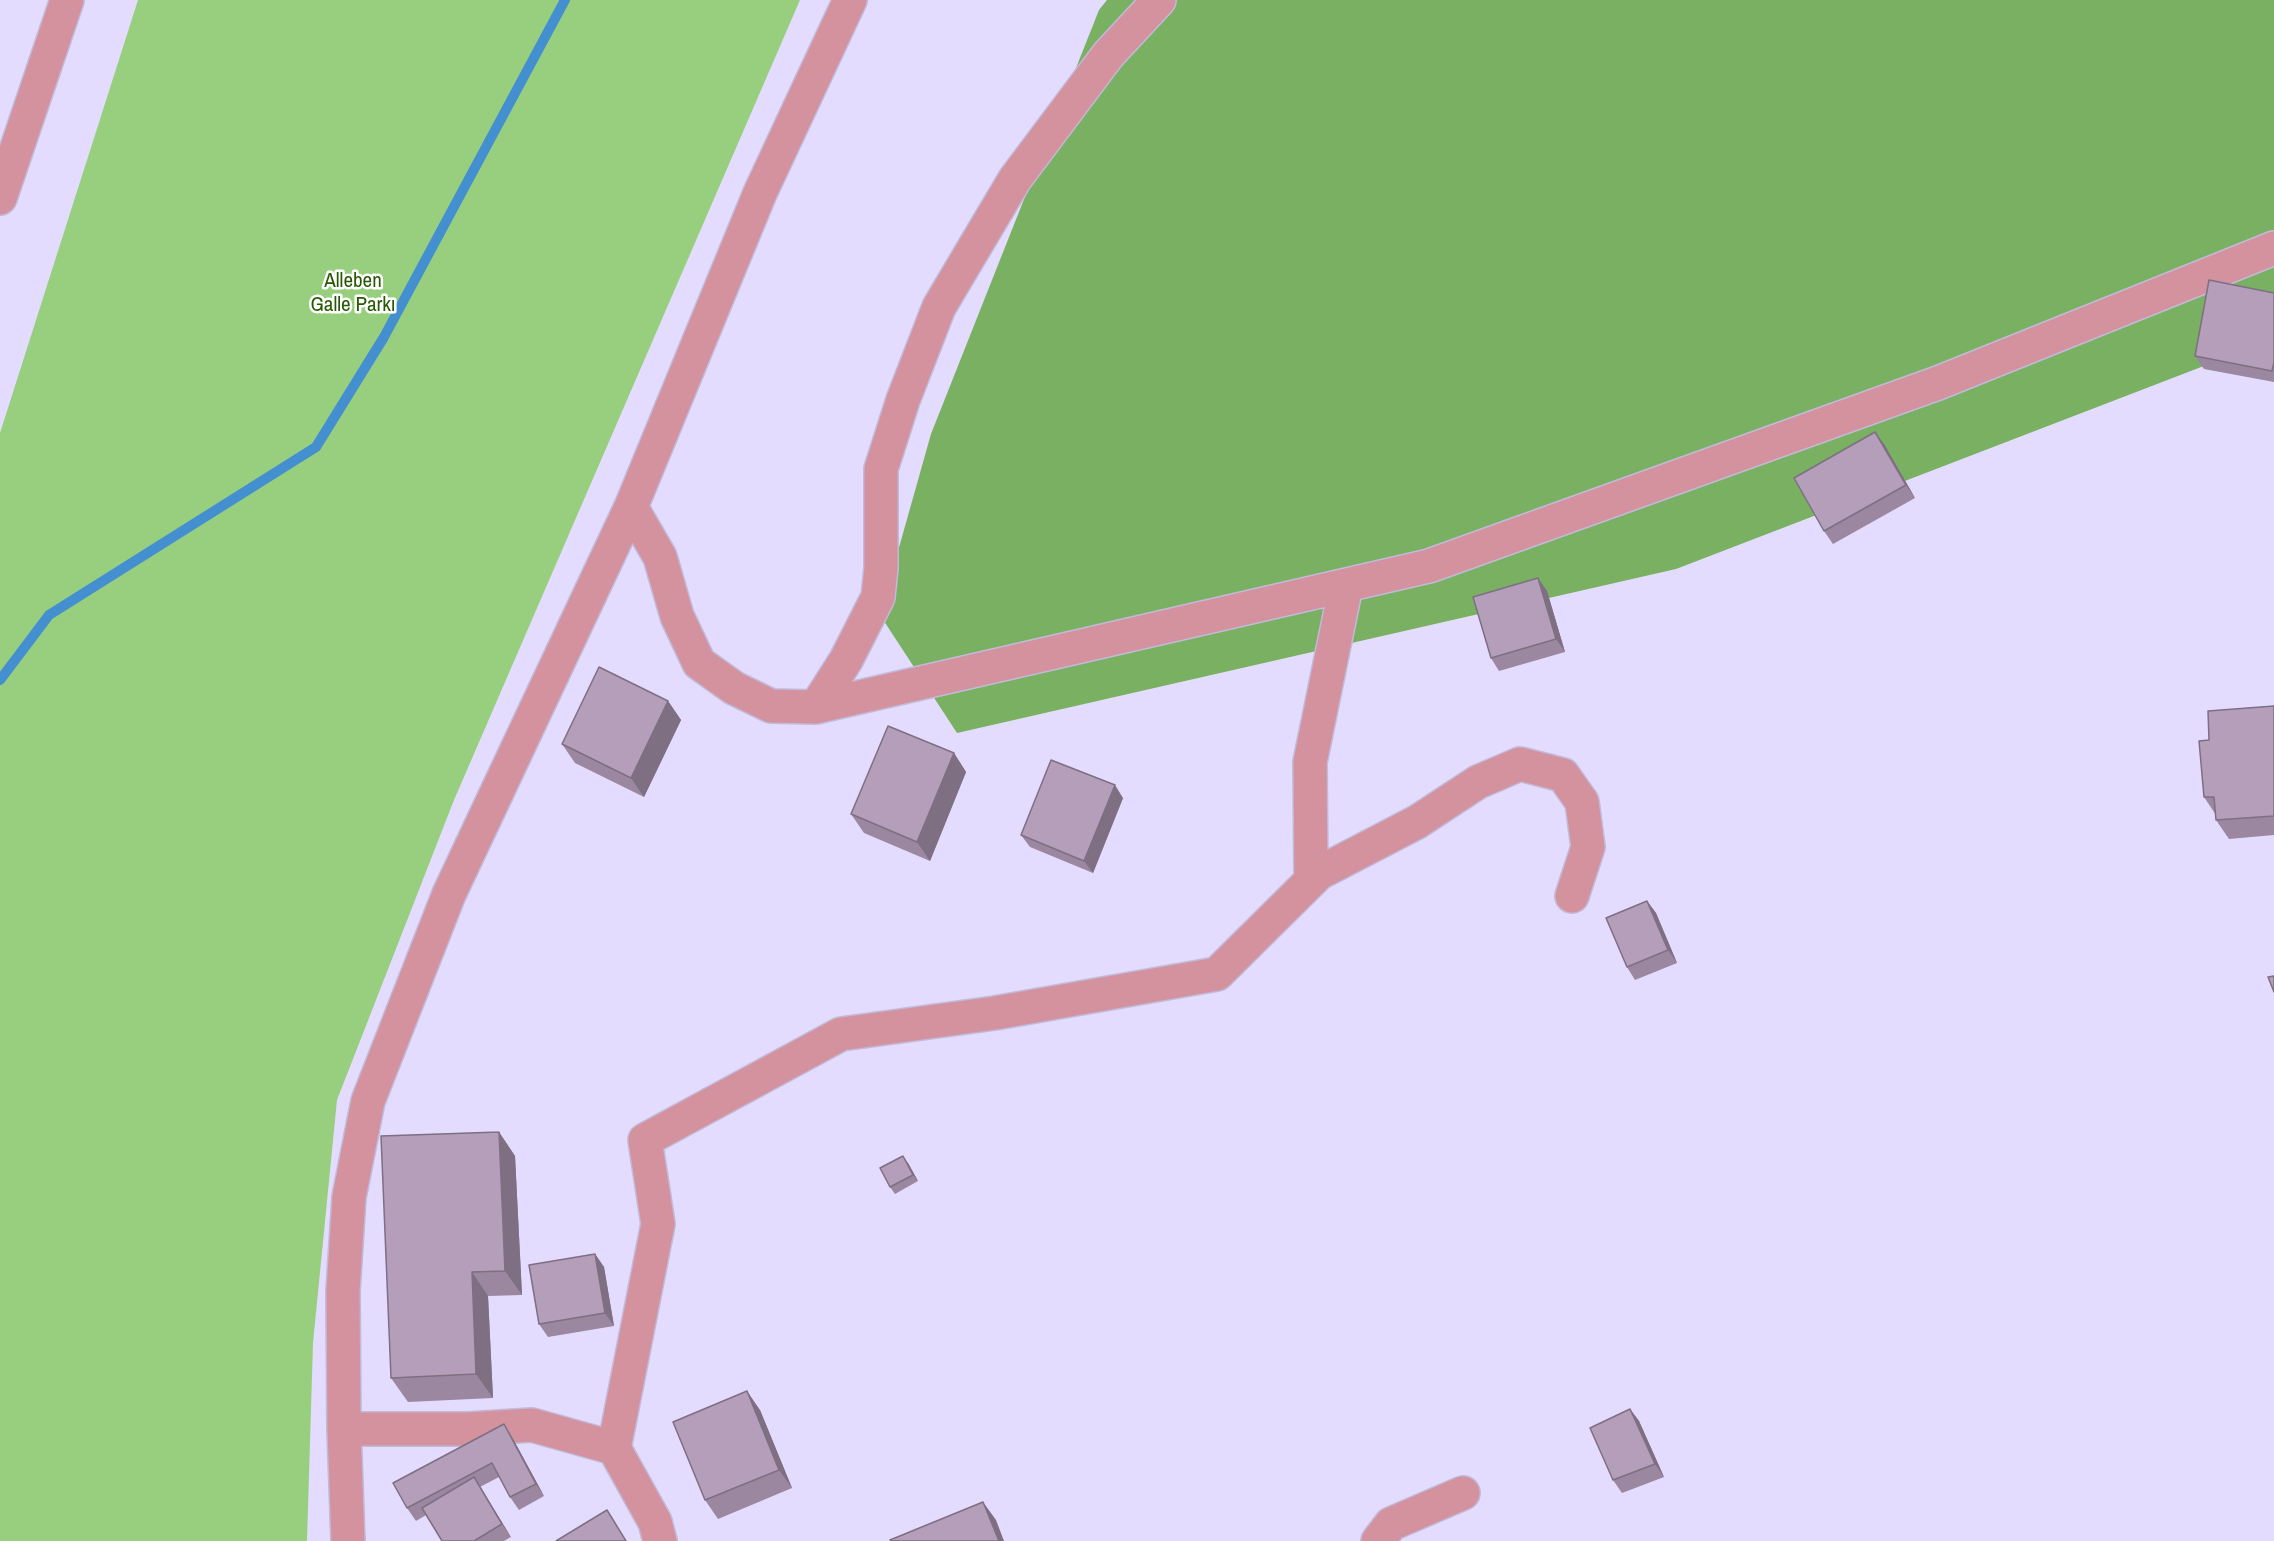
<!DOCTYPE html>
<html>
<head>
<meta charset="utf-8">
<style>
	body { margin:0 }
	canvas { display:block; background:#e3dcfe }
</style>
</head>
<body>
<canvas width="2274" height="1541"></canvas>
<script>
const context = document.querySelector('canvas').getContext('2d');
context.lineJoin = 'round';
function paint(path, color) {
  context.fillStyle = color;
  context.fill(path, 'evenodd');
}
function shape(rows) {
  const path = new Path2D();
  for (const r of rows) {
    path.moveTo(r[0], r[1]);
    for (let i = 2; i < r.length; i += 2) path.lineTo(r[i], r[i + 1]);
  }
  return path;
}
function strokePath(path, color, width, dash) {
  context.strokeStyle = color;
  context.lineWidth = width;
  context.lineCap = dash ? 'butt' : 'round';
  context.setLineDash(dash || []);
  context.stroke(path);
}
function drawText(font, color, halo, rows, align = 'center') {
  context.font = font + ' "Archivo Narrow",sans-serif';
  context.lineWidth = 5;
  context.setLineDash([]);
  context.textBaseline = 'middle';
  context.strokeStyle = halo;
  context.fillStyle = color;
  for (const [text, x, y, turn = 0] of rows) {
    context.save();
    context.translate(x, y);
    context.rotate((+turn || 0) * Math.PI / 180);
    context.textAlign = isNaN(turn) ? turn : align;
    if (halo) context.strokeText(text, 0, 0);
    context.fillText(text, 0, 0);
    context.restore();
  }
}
paint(shape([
	[138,0,800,0,454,800,337,1100,313,1343,307,1541,0,1541,0,433]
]), '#98cf7f');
paint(shape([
	[1107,0,2274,0,2274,339,1676,569,957,733,880,615,931,434,1099,10]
]), '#79b061');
strokePath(shape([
	[0,680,49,615,316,447,384,337,565,0]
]), '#438fd0', 10);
const minor = shape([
	[0,198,67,0],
	[631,507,660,557,677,616,699,663,734,688,771,706,816,707,1429,566,1938,383,2274,248],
	[816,707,846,660,878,597,881,568,881,469,903,400,939,307,1015,179,1108,55,1159,0],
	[1311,881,1310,762,1346,586],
	[344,1429,467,1429,532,1425,614,1448,655,1522,660,1541],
	[614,1448,658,1224,645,1140,841,1034,995,1013,1217,974,1319,873,1417,822,1478,782,1520,764,1563,775,1582,802,1588,847,1572,896],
	[348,1541,344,1429,343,1291,349,1197,368,1101,449,894,631,507,760,193,850,0],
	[1378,1541,1391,1524,1463,1493]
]);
strokePath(minor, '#c1bad9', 36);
strokePath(minor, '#d4919e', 33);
paint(shape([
	[2274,293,2274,382,2204,369,2195,356],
	[1884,444,1915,498,1833,544,1824,531],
	[1538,578,1547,591,1565,652,1499,671,1491,658],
	[668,701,681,720,644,797,575,763,562,744],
	[2274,706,2274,835,2229,839,2216,820,2216,815,2204,797],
	[954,753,966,772,930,861,864,833,851,814],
	[1123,798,1093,873,1030,847,1021,835],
	[1647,901,1656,913,1677,963,1635,980,1627,967],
	[499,1132,515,1156,522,1295,488,1296,493,1398,408,1402,391,1378],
	[908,1163,918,1181,895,1194,890,1187],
	[595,1254,604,1267,614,1326,548,1337,539,1324],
	[1630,1409,1639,1421,1664,1477,1622,1493,1613,1480],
	[760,1410,792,1488,718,1519,705,1500],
	[512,1437,544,1496,519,1510,510,1497,499,1477,480,1487,511,1537,504,1541,442,1541,426,1515,416,1521,407,1508]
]), '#9b88a0');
paint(shape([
	[1875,432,1884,444,1915,498,1906,485],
	[1538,578,1547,591,1565,652,1556,639],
	[668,701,681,720,644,797,631,778],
	[954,753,966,772,930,861,917,842],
	[1115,785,1123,798,1093,873,1084,861],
	[1647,901,1656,913,1677,963,1668,950],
	[499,1132,515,1156,522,1295,505,1271],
	[903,1156,908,1163,918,1181,913,1175],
	[595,1254,604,1267,614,1326,605,1313],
	[472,1272,488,1296,493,1398,476,1374],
	[747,1391,760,1410,792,1488,779,1470],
	[1630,1409,1639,1421,1664,1477,1655,1464],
	[504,1424,512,1437,544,1496,536,1484],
	[474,1477,482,1490,511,1537,502,1524],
	[983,1502,996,1520,1004,1541,999,1541]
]), '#7e6f82');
const building = shape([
	[2209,280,2274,293,2274,362,2272,371,2195,356,2209,280],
	[1875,432,1906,485,1824,531,1794,478,1875,432],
	[1538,578,1556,639,1491,658,1473,597,1538,578],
	[599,667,668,701,631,778,562,744,599,667],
	[2274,706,2274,816,2216,820,2214,797,2204,797,2199,741,2209,740,2208,711,2274,706],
	[888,726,954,753,917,842,851,814,888,726],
	[1051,760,1115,785,1084,861,1021,835,1051,760],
	[1647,901,1668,950,1627,967,1606,918,1647,901],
	[2274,976,2274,992,2268,977,2274,976],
	[499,1132,505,1271,472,1272,476,1374,391,1378,381,1136,499,1132],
	[903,1156,913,1175,890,1187,880,1168,903,1156],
	[595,1254,605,1313,539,1324,529,1265,595,1254],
	[747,1391,779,1470,705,1500,673,1422,747,1391],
	[1630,1409,1655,1464,1613,1480,1590,1428,1630,1409],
	[504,1424,536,1484,510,1497,492,1463,407,1508,393,1483,504,1424],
	[474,1477,502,1524,474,1541,442,1541,422,1508,474,1477],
	[983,1502,999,1541,891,1541,890,1540,983,1502],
	[607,1510,626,1541,556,1541,607,1510]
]);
paint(building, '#b49eba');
strokePath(building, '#7e6f82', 1.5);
drawText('21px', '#275903', '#fff', [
	["Alleben",353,281],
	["Galle Parkı",353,305]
]);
</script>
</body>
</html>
